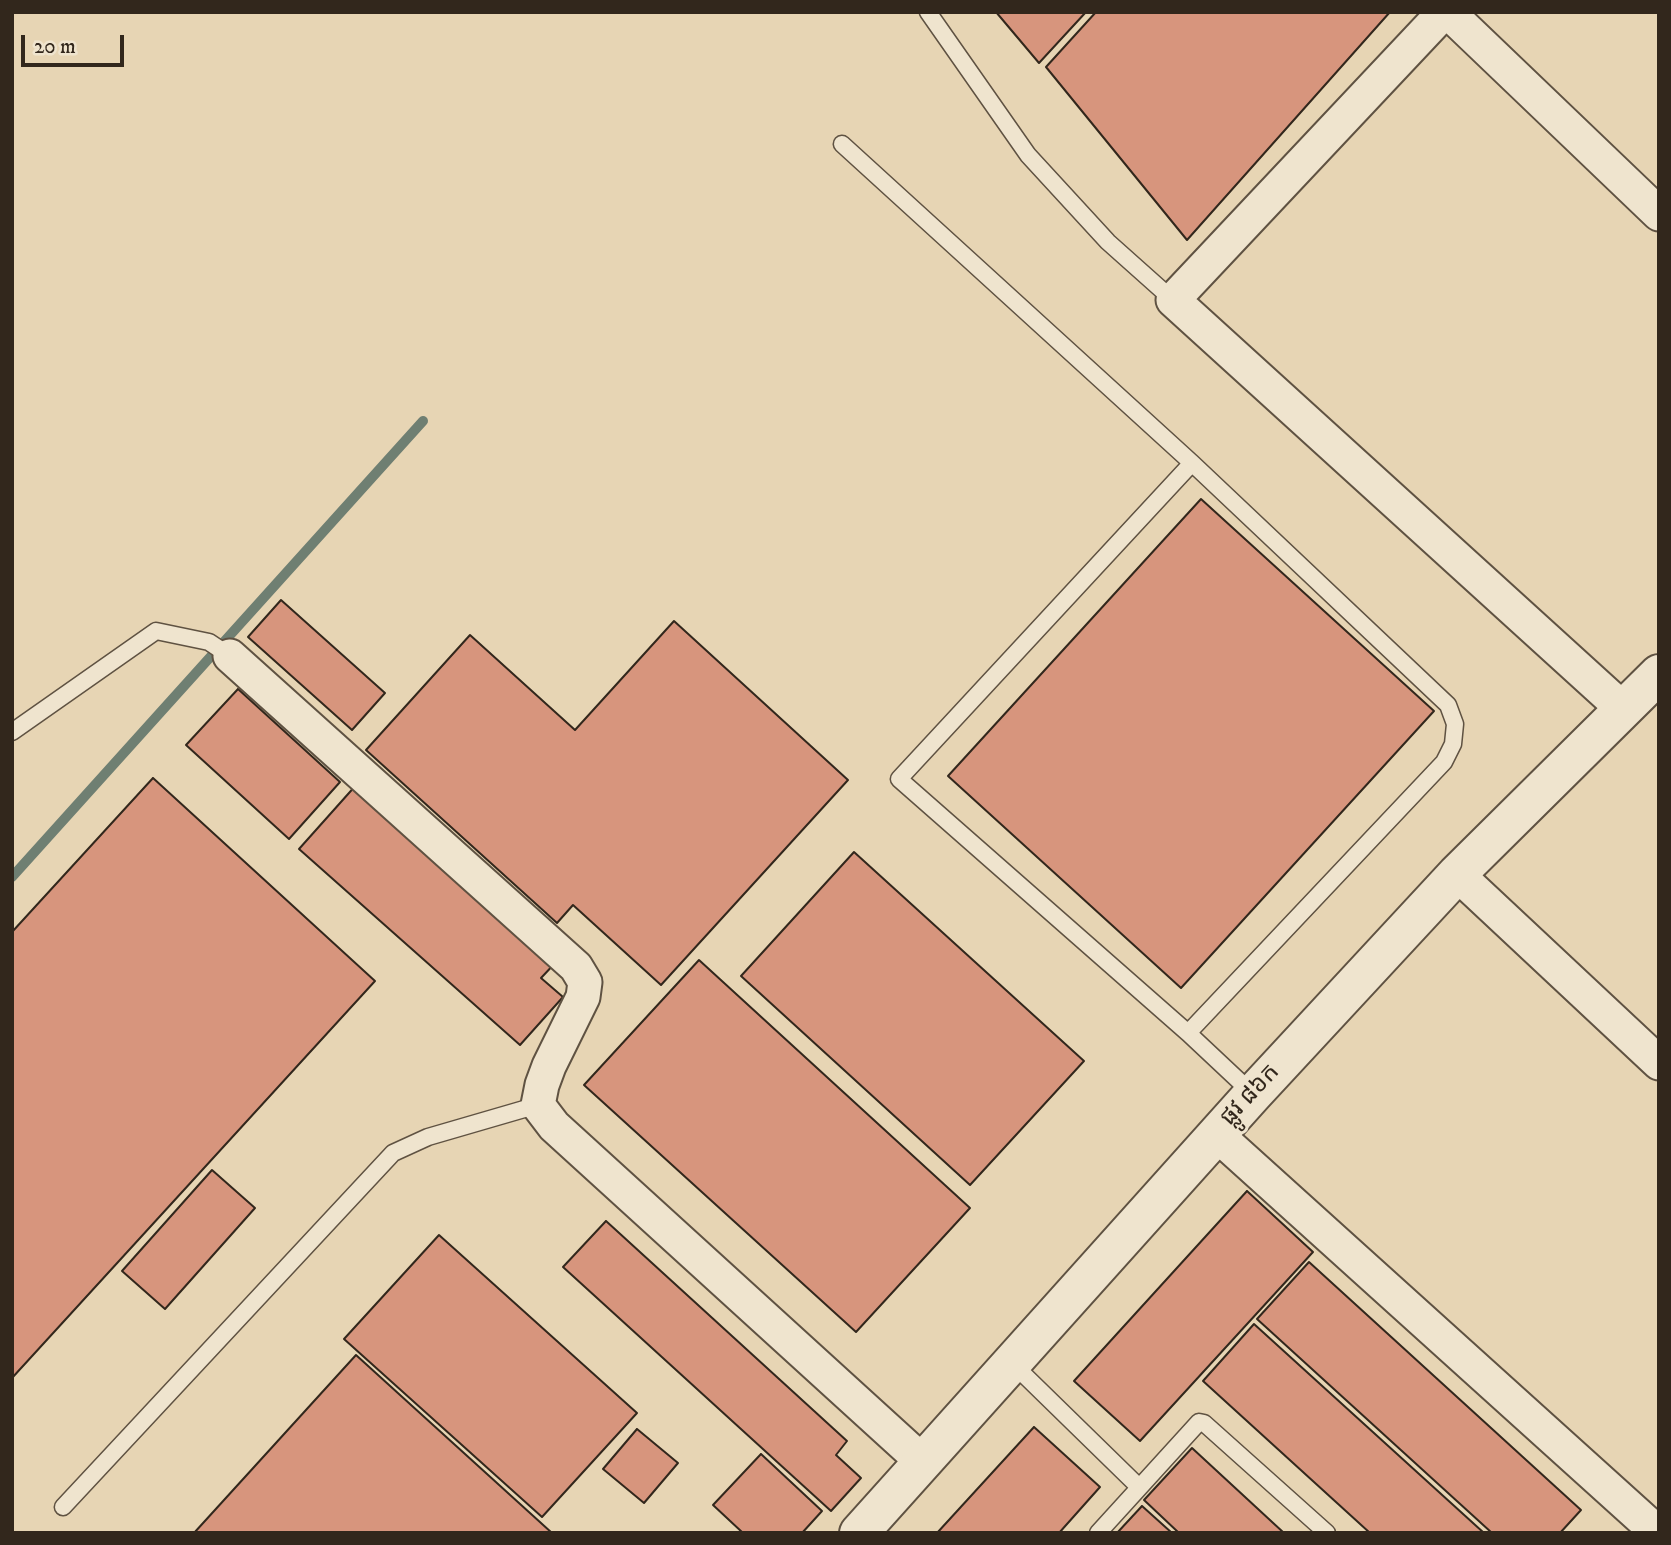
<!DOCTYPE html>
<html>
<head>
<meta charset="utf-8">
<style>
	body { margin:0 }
	#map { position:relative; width:1671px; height:1545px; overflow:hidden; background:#e7d5b4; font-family:"IM FELL DW Pica",serif }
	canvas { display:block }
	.frame { position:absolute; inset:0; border:14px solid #32271c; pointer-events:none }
	.scale { position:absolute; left:21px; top:35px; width:103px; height:32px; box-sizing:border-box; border:4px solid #32271c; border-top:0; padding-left:9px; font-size:21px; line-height:24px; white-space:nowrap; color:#32271c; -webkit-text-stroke:5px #efe4ce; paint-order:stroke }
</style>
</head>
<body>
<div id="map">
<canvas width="1671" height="1545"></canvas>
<div class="frame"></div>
<div class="scale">20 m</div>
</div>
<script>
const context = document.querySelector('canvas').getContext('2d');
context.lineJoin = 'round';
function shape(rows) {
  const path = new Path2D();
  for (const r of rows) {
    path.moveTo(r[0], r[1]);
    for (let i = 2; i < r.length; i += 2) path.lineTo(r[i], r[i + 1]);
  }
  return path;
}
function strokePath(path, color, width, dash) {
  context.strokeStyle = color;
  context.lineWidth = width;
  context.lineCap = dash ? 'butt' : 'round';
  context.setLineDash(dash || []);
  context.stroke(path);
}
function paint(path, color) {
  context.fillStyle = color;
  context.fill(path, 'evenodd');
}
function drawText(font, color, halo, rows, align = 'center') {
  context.font = font + ' "IM FELL DW Pica","Noto Sans Khmer",serif';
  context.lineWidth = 6;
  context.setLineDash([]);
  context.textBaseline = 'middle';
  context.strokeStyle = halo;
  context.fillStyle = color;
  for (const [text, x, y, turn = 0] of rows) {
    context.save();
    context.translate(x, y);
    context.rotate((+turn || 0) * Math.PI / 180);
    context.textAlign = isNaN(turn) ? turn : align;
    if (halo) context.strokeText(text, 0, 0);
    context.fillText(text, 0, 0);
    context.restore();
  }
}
strokePath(shape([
	[12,877,423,421]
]), '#6f7f72', 10);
const building = shape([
	[996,12,1086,12,1039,63,996,12],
	[1096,12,1390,12,1187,240,1046,67,1096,12],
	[1201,499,1434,711,1181,988,948,776,1201,499],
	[281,600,385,693,352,730,248,637,281,600],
	[674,621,848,780,661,985,573,905,557,923,366,750,470,635,575,730,674,621],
	[238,689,340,782,289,839,186,745,238,689],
	[153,778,375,981,12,1378,12,932,153,778],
	[357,784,557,961,541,978,563,997,520,1045,299,849,357,784],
	[854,852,1084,1061,970,1185,741,976,854,852],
	[699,960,970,1208,856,1332,584,1085,699,960],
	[212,1170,255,1208,165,1309,122,1271,212,1170],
	[1247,1191,1313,1252,1140,1441,1074,1381,1247,1191],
	[606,1221,847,1441,836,1455,861,1478,831,1511,563,1267,606,1221],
	[439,1235,637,1413,542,1517,344,1339,439,1235],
	[1309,1262,1581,1510,1560,1533,1492,1533,1257,1319,1309,1262],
	[1254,1324,1484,1533,1370,1533,1203,1381,1254,1324],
	[356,1355,552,1533,194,1533,356,1355],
	[1034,1427,1100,1487,1059,1533,937,1533,1034,1427],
	[637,1429,678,1463,644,1503,603,1469,637,1429],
	[1192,1448,1284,1533,1179,1533,1144,1500,1192,1448],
	[761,1454,822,1511,802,1533,743,1533,713,1505,761,1454],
	[1142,1506,1172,1533,1117,1533,1142,1506]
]);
paint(building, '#d7957d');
strokePath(building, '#32271c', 2);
const service = shape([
	[928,12,1028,155,1108,242,1173,300],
	[842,144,1192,463,1448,705,1455,724,1453,744,1444,762,1188,1033],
	[1192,463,899,779,1188,1033,1253,1094],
	[12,732,156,631,209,642,230,656],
	[1012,1363,1139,1487],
	[63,1507,393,1153,428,1137,538,1105],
	[1098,1533,1199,1422,1204,1423,1327,1533]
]);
const minor = shape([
	[1444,12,1173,300,1623,709],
	[1448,12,1659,214],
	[230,656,576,967,585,982,583,997,549,1066,542,1085,538,1105,554,1126,923,1462],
	[1457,874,1659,1063],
	[1216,1134,1658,1533]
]);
const tertiary = shape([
	[859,1533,1253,1094,1457,874,1659,674]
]);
strokePath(service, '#5f5242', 19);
strokePath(minor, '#5f5242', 37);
strokePath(tertiary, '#5f5242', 42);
strokePath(service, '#efe4ce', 16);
strokePath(minor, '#efe4ce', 33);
strokePath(tertiary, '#efe4ce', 38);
drawText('24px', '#32271c', '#efe4ce', [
	["ផ្លូវ ៨៦ក",1251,1096,-47]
]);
</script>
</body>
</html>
